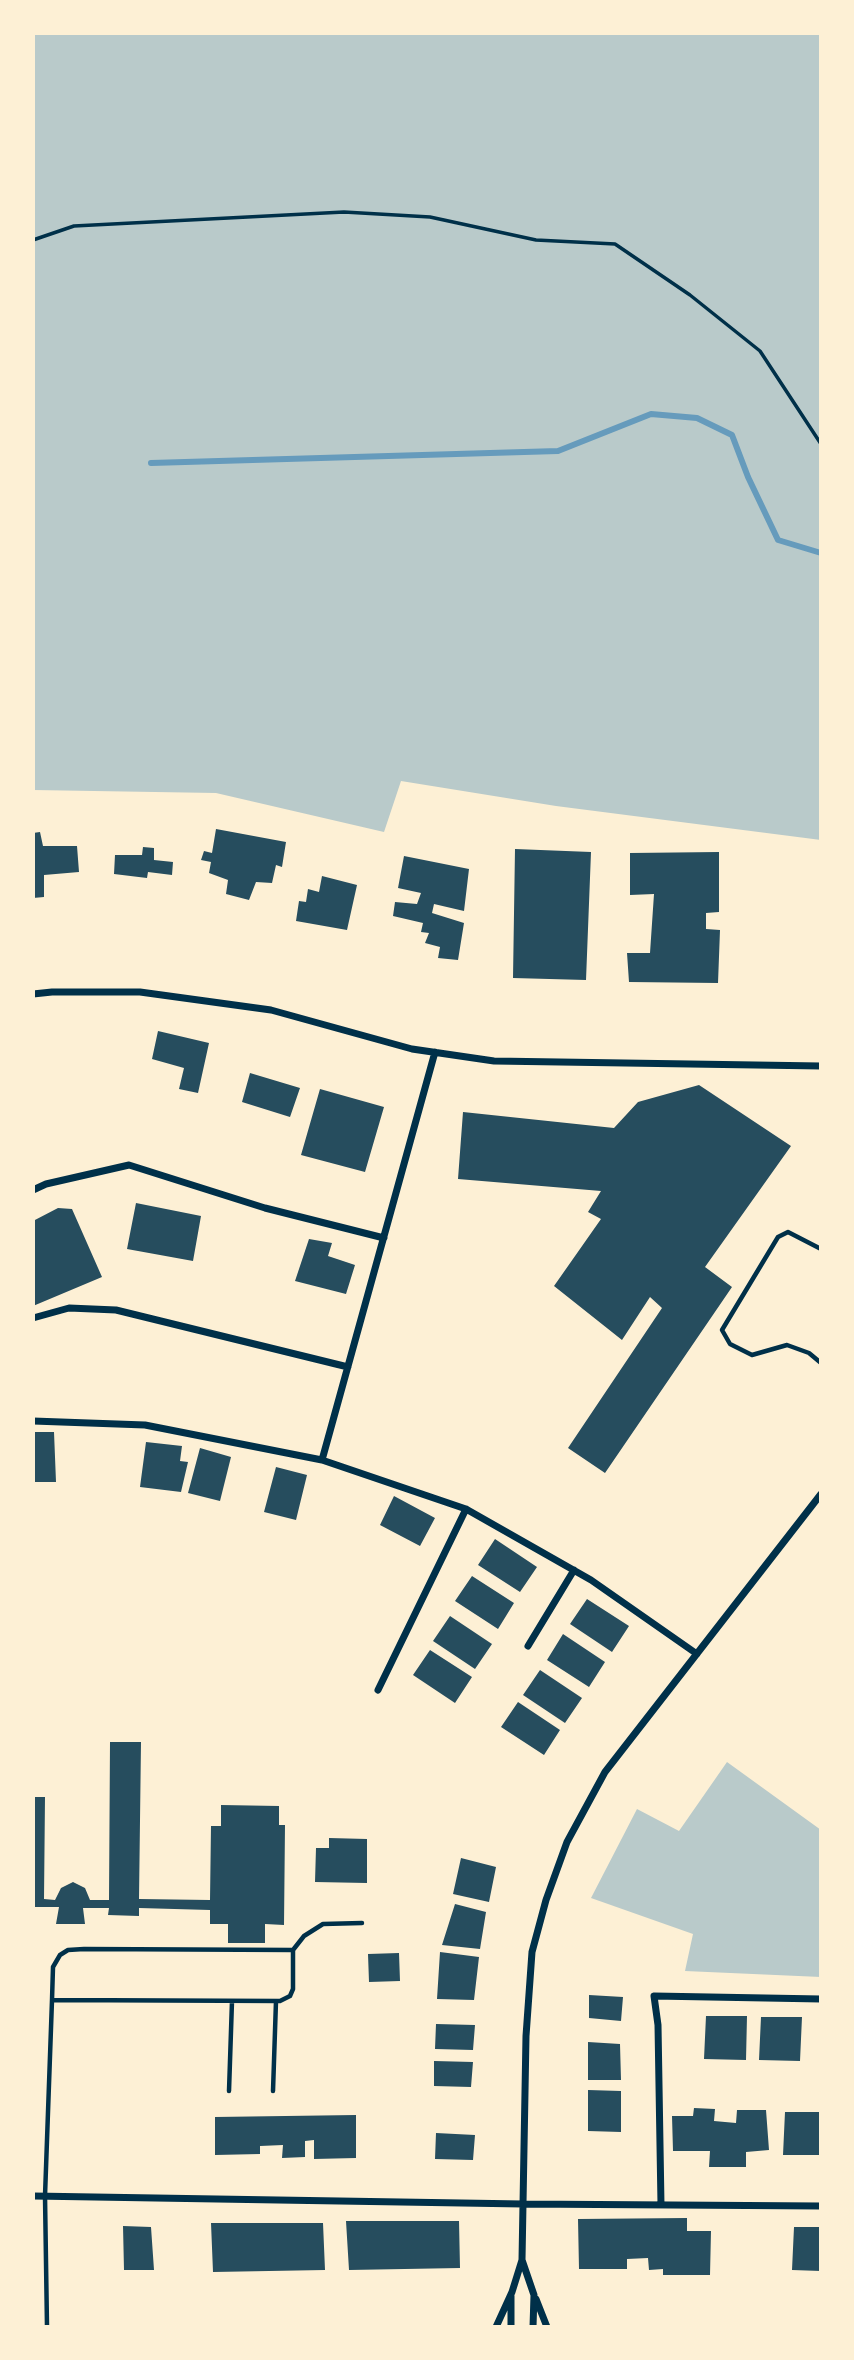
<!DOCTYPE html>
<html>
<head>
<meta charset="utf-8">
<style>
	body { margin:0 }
	#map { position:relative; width:854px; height:2360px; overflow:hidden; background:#fdf0d5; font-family:Overpass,sans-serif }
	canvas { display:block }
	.frame { position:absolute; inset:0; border:35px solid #fdf0d5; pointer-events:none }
</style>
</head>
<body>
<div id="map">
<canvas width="854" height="2360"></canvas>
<div class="frame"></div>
</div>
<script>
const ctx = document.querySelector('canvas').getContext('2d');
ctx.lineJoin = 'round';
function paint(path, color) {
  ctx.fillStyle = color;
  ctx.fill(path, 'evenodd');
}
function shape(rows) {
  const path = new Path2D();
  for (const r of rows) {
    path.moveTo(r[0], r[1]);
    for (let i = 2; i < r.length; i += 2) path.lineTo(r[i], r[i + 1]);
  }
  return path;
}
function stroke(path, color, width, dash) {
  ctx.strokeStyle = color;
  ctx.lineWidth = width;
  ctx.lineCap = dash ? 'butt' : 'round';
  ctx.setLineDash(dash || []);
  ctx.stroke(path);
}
paint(shape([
	[33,33,821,33,821,840,556,806,401,781,384,832,216,793,33,790],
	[727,1762,821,1830,821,1977,685,1971,693,1934,591,1898,637,1809,679,1831]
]), '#b9caca');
stroke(shape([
	[151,463,558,451,651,414,697,418,732,435,748,477,778,540,821,553]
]), '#669bbc', 6);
paint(shape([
	[216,829,286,842,282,867,276,865,272,883,256,882,249,900,226,894,228,880,209,873,211,862,201,860,204,851,212,853],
	[40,832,43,846,77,846,79,872,44,875,44,897,33,898,33,833],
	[143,847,154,848,154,860,173,862,172,875,148,872,147,878,114,874,115,855,142,855],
	[515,849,591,852,586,980,513,978],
	[719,852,719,912,706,913,706,929,720,930,718,983,629,982,627,953,650,953,654,894,630,895,630,853],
	[404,856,469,869,464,911,434,904,432,913,464,923,458,960,438,958,440,947,425,943,429,933,421,932,423,923,393,916,395,902,417,904,421,893,398,888],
	[322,876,357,885,347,930,296,921,299,901,306,902,308,889,319,892],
	[158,1031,209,1043,198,1093,179,1089,184,1068,152,1059],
	[250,1073,300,1088,290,1117,242,1102],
	[699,1085,791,1146,705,1267,732,1287,605,1473,568,1448,662,1308,650,1297,622,1340,554,1286,601,1219,588,1212,601,1191,458,1179,463,1112,614,1128,638,1102],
	[320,1089,384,1107,365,1172,301,1155],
	[136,1203,201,1216,193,1261,127,1249],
	[58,1208,72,1209,102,1277,33,1306,33,1221],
	[309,1239,332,1243,328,1256,355,1265,346,1294,295,1281],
	[33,1432,54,1432,56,1482,33,1482],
	[146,1442,182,1446,180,1461,188,1462,181,1492,140,1487],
	[200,1448,231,1457,220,1501,188,1493],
	[276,1467,307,1475,296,1520,264,1512],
	[394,1496,435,1518,420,1546,380,1525],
	[495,1539,537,1567,520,1592,478,1565],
	[472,1576,514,1603,498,1629,455,1601],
	[587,1599,629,1626,612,1652,570,1624],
	[450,1616,492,1644,475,1669,433,1641],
	[563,1634,605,1662,589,1687,547,1660],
	[430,1650,472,1677,455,1703,413,1675],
	[540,1670,582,1698,565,1723,523,1695],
	[518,1702,560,1730,544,1755,501,1727],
	[110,1742,141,1742,139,1899,210,1900,211,1826,221,1826,221,1805,279,1806,279,1825,285,1825,284,1925,265,1924,265,1943,228,1943,228,1924,210,1924,210,1910,139,1908,139,1916,108,1915,109,1908,83,1908,85,1924,56,1924,59,1907,33,1907,33,1797,45,1797,44,1899,55,1900,61,1888,73,1882,85,1888,90,1900,109,1900],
	[329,1838,367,1839,367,1883,315,1882,316,1848,329,1848],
	[461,1858,496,1867,489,1902,453,1894],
	[455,1904,486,1912,480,1949,442,1945],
	[440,1952,479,1957,474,2000,437,1999],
	[399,1953,400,1981,369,1982,368,1954],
	[589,1995,623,1997,621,2021,589,2018],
	[706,2016,747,2016,746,2060,704,2059],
	[761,2017,802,2017,800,2061,759,2060],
	[436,2024,475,2025,473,2050,435,2049],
	[588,2042,620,2044,621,2080,588,2080],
	[434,2061,473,2062,471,2087,434,2086],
	[588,2090,621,2091,621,2132,588,2131],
	[694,2108,715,2109,714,2121,736,2123,737,2110,766,2110,769,2150,746,2152,746,2167,709,2167,710,2151,673,2151,672,2116,693,2116],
	[785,2112,821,2112,821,2155,783,2155],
	[356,2115,356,2158,314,2159,314,2140,305,2141,305,2157,282,2158,283,2145,260,2146,260,2154,215,2155,215,2117],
	[436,2133,475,2135,473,2160,435,2159],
	[687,2218,687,2231,711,2231,710,2275,663,2275,663,2269,649,2270,648,2258,627,2259,627,2269,579,2269,578,2219],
	[346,2221,459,2221,460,2268,349,2270],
	[211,2223,323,2223,325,2270,213,2272],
	[123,2226,151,2227,154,2270,124,2270],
	[794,2227,821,2227,821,2271,792,2270]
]), '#264d5e');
stroke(shape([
	[33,240,74,226,344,212,430,217,536,240,615,244,690,295,760,351,821,444]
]), '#003049', 3.5);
stroke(shape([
	[821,1249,788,1232,778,1237,722,1330,730,1344,752,1355,787,1345,809,1353,821,1363],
	[52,2000,280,2001,290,1996,293,1989,293,1950,304,1936,323,1924,362,1923],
	[229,2091,232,2001],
	[273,2091,276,2001],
	[47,2327,45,2196,52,2000,53,1967,60,1955,68,1950,84,1949,293,1950]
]), '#003049', 4.5);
stroke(shape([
	[33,994,52,992,140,992,271,1010,412,1049,494,1061,821,1066],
	[33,1190,46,1184,129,1165,265,1208,384,1238],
	[33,1318,69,1308,116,1310,348,1367],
	[33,1421,145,1425,322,1460,466,1509,591,1580,697,1654],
	[322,1460,435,1052],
	[528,1646,574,1570],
	[378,1690,466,1509],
	[33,2196,523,2204,821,2206],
	[661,2205,658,2025,654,1996,821,1999],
	[522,2260,534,2295,533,2327],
	[536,2299,547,2327],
	[496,2327,512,2292,522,2260,526,2036,532,1952,546,1900,567,1842,605,1772,821,1494],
	[511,2327,511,2296]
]), '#003049', 7);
</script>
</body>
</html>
